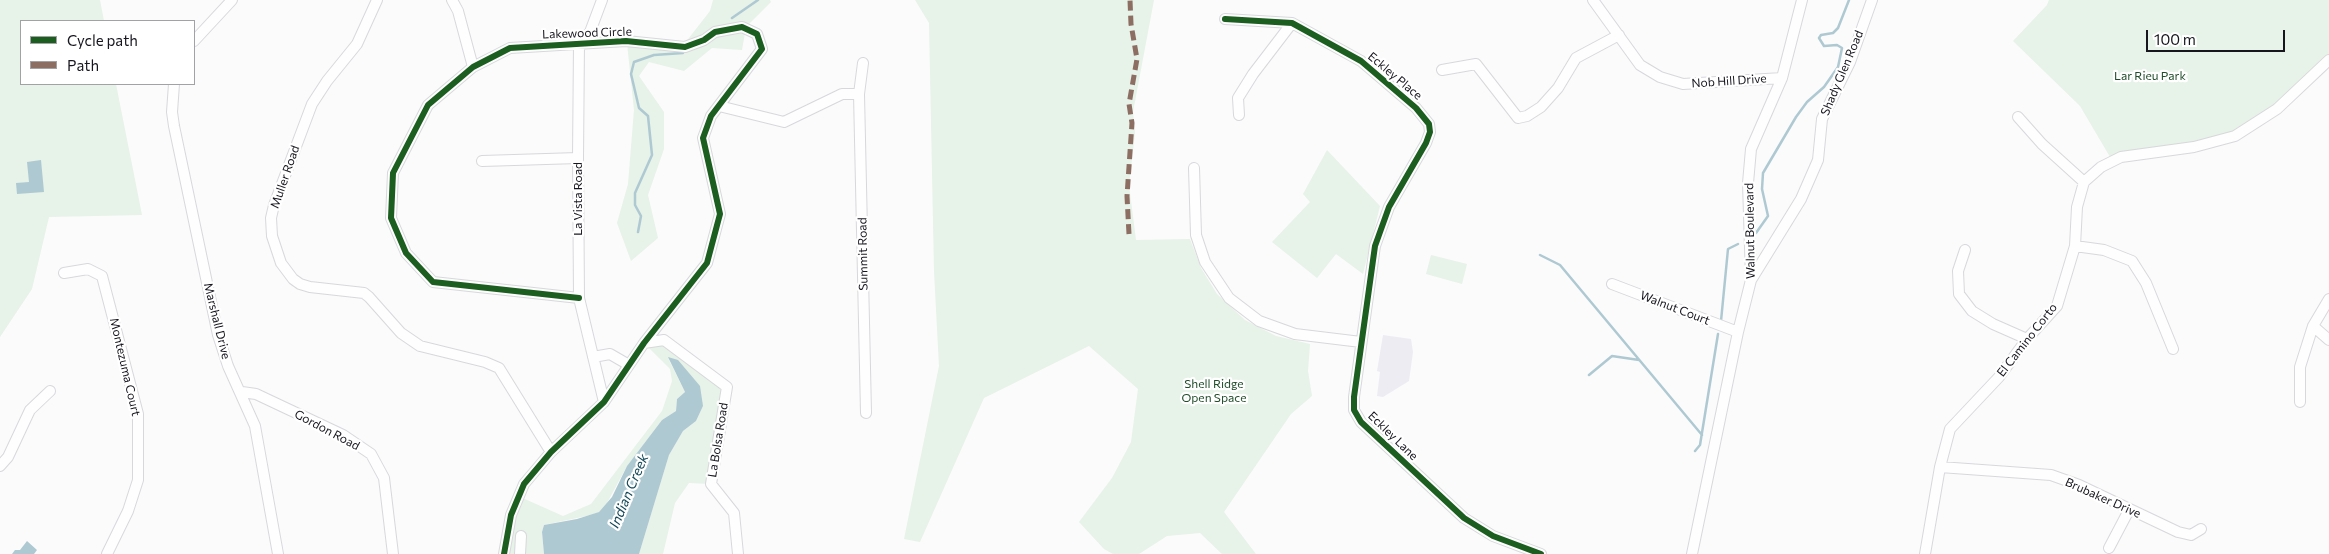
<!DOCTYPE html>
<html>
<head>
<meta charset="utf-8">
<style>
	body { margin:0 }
	#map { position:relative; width:2329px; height:554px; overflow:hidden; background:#fbfbfb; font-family:Commissioner,sans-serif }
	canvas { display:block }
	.legend { position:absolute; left:20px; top:20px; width:175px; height:65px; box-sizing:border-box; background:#fff; border:1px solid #a2a1a5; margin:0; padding:6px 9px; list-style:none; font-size:15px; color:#17151d }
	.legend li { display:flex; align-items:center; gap:10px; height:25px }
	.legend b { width:25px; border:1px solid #a2a1a5 }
	.scale { position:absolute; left:2146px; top:30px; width:139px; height:22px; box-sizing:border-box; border:2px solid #17151d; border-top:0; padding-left:6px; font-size:15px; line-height:18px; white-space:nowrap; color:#17151d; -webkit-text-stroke:4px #fff; paint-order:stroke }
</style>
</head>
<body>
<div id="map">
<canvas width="2329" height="554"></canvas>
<ul class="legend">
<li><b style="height:6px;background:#1b5e20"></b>Cycle path</li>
<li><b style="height:6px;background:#8d6e63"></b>Path</li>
</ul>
<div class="scale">100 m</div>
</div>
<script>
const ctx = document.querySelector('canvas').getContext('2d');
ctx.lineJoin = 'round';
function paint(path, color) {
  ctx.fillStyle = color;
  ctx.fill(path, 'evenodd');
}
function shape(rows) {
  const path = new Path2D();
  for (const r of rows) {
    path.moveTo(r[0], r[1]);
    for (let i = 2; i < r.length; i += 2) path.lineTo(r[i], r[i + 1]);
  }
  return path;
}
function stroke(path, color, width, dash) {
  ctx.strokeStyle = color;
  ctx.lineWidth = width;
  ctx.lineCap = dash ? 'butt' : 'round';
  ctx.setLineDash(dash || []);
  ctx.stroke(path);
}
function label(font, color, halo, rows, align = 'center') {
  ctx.font = font + ' Commissioner,sans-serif';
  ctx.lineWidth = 4.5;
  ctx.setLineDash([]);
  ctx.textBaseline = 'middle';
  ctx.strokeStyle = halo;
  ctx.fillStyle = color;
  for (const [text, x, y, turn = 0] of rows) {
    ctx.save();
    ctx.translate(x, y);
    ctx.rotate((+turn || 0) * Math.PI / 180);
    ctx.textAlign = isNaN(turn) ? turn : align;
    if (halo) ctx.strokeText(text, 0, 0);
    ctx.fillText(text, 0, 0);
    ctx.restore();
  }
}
paint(shape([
	[1383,335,1411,339,1413,352,1409,381,1383,397,1377,396,1380,372,1377,371]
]), '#edecf3');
paint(shape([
	[0,0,100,0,104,21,21,21,21,84,116,84,142,215,49,217,32,289,0,337],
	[713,0,770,0,771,2,746,27,742,50,712,48,684,71,649,62,639,76,664,112,664,149,648,195,658,238,631,261,617,223,628,184,634,110,627,43,685,43,710,11],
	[915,0,1154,0,1133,112,1135,133,1129,185,1136,240,1190,239,1201,268,1217,294,1245,320,1276,336,1310,344,1308,371,1312,396,1291,414,1224,512,1256,554,1222,554,1200,533,1167,536,1139,554,1113,554,1104,549,1079,522,1112,478,1131,442,1138,389,1089,346,984,398,920,542,904,539,939,366,934,271,929,23],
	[2049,0,2329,0,2329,60,2277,109,2235,136,2113,162,2080,106,2013,41,2047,5],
	[1327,150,1380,206,1363,274,1336,254,1317,278,1272,242,1310,202,1303,194],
	[1431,255,1467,264,1462,284,1426,274],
	[664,340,727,387,711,484,689,483,675,503,663,554,639,554,669,455,683,431,696,421,703,406,668,358,685,392,677,399,676,411,662,420,627,466,607,503,599,512,591,515,544,525,542,532,544,554,504,554,518,496,563,516,591,504,662,411,672,381,670,369,644,343]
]), '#e7f2e8');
paint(shape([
	[41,160,44,192,17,194,16,183,29,182,27,162],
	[668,357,678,360,700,386,703,406,696,421,683,431,669,455,639,554,544,554,542,532,544,525,577,519,599,512,612,497,627,466,662,420,676,411,677,399,685,392],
	[27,541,37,550,34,554,12,554,15,550,20,550]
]), '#aec9d2');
stroke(shape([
	[732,18,758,0],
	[638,232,641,216,635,205,635,193,652,155,648,116,639,108,631,74,634,62,654,55,683,53],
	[1756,233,1768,216,1762,189,1763,173,1796,117,1807,102,1824,87,1838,67,1842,48,1837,45,1824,46,1819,38,1821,35,1833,33,1838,28,1849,0],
	[1540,255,1560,265,1702,435],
	[1721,321,1728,249,1738,244],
	[1589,375,1612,356,1639,360],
	[1695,451,1700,445,1718,334]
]), '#aec9d2', 2.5);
const minor = shape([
	[377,0,357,44,327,81,312,104,274,205,271,218,272,236,281,263,293,279,300,284,310,287,364,293,369,297,401,333,420,346,485,362,499,368,551,452],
	[452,0,458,11,473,67],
	[602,0,590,32,579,43,578,158,579,298,604,402],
	[1593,0,1640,65,1660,77,1683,84,1782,78],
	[1225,19,1292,23,1361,61,1416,108,1429,124,1430,132,1426,143,1389,207,1375,246,1354,397,1354,410,1361,422,1464,518,1493,536,1541,554],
	[194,41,232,0],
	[863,63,859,94,866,413],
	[1442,70,1476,64,1518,118,1527,116,1541,107,1558,88,1576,58,1619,35],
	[174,84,172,112,174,126,218,335,228,366,255,426,278,554],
	[719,106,784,122,842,94,859,94],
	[1239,115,1238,98,1253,74,1292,23],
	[2018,117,2042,144,2084,182],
	[482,161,578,158],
	[1194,168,1196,235,1205,262,1229,298,1259,321,1295,334,1361,342],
	[2075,246,2104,250,2132,261,2146,283,2173,349],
	[1965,250,1958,271,1959,294,1972,311,1993,324,2027,339],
	[64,273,88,269,102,276,138,414,138,480,128,511,107,554],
	[1751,280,1801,199,1818,160,1822,119,1850,62,1872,0],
	[1612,284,1738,332],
	[2313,326,2329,340],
	[644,343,664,340,727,387,711,484,734,513,738,554],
	[593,357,610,354,629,365],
	[242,392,256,394,343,435,371,454,384,478,393,554],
	[2300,402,2300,367,2313,326,2329,299],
	[0,466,8,457,30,410,50,391],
	[1940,467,2051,475,2079,485,2178,532,2191,535,2201,529],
	[2109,548,2129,510],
	[504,554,511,515,524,484,551,452,604,402,644,343,707,263,720,214,703,138,711,116,762,49,757,34,742,27,715,32,704,40,685,47,626,41,510,48,473,67,428,105,393,173,391,218,406,253,433,282,579,298],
	[520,554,521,536],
	[1692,554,1738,332,1751,280,1748,183,1751,149,1782,78,1802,0],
	[1925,554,1940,467,1950,429,1999,377,2027,339,2057,306,2075,246,2077,207,2084,182,2101,167,2121,157,2194,147,2235,136,2277,109,2329,60]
]);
stroke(minor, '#d8d7dc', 12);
stroke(minor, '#fefefe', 10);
stroke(shape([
	[1129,234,1127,196,1132,123,1129,104,1137,59,1131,24,1130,0]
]), '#8d6e63', 5, [10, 5]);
stroke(shape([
	[1225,19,1292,23,1361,61,1416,108,1429,124,1430,132,1426,143,1389,207,1375,246,1354,397,1354,410,1361,422,1464,518,1493,536,1541,554],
	[504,554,511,515,524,484,551,452,604,402,644,343,707,263,720,214,703,138,711,116,762,49,757,34,742,27,715,32,704,40,685,47,626,41,510,48,473,67,428,105,393,173,391,218,406,253,433,282,579,298]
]), '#1b5e20', 6);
label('12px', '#17151d', '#fff', [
	["Lakewood Circle",587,33,-2],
	["Shady Glen Road",1842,73,-67],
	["Eckley Place",1395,76,40],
	["Nob Hill Drive",1729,81,-4],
	["Muller Road",285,177,-71],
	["La Vista Road",578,199,-90],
	["Walnut Boulevard",1750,231,-91],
	["Summit Road",863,254,-91],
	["Walnut Court",1675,308,21],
	["Marshall Drive",217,321,76],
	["El Camino Corto",2027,340,-52],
	["Montezuma Court",125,367,77],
	["Gordon Road",327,430,28],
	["Eckley Lane",1393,436,44],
	["La Bolsa Road",718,440,-81],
	["Brubaker Drive",2103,498,24]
]);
label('12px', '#204c2a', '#fff', [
	["Lar Rieu Park",2150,76],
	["Shell Ridge",1214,384],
	["Open Space",1214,398]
]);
label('italic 14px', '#144859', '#fff', [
	["Indian Creek",629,491,-67]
]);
</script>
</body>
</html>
